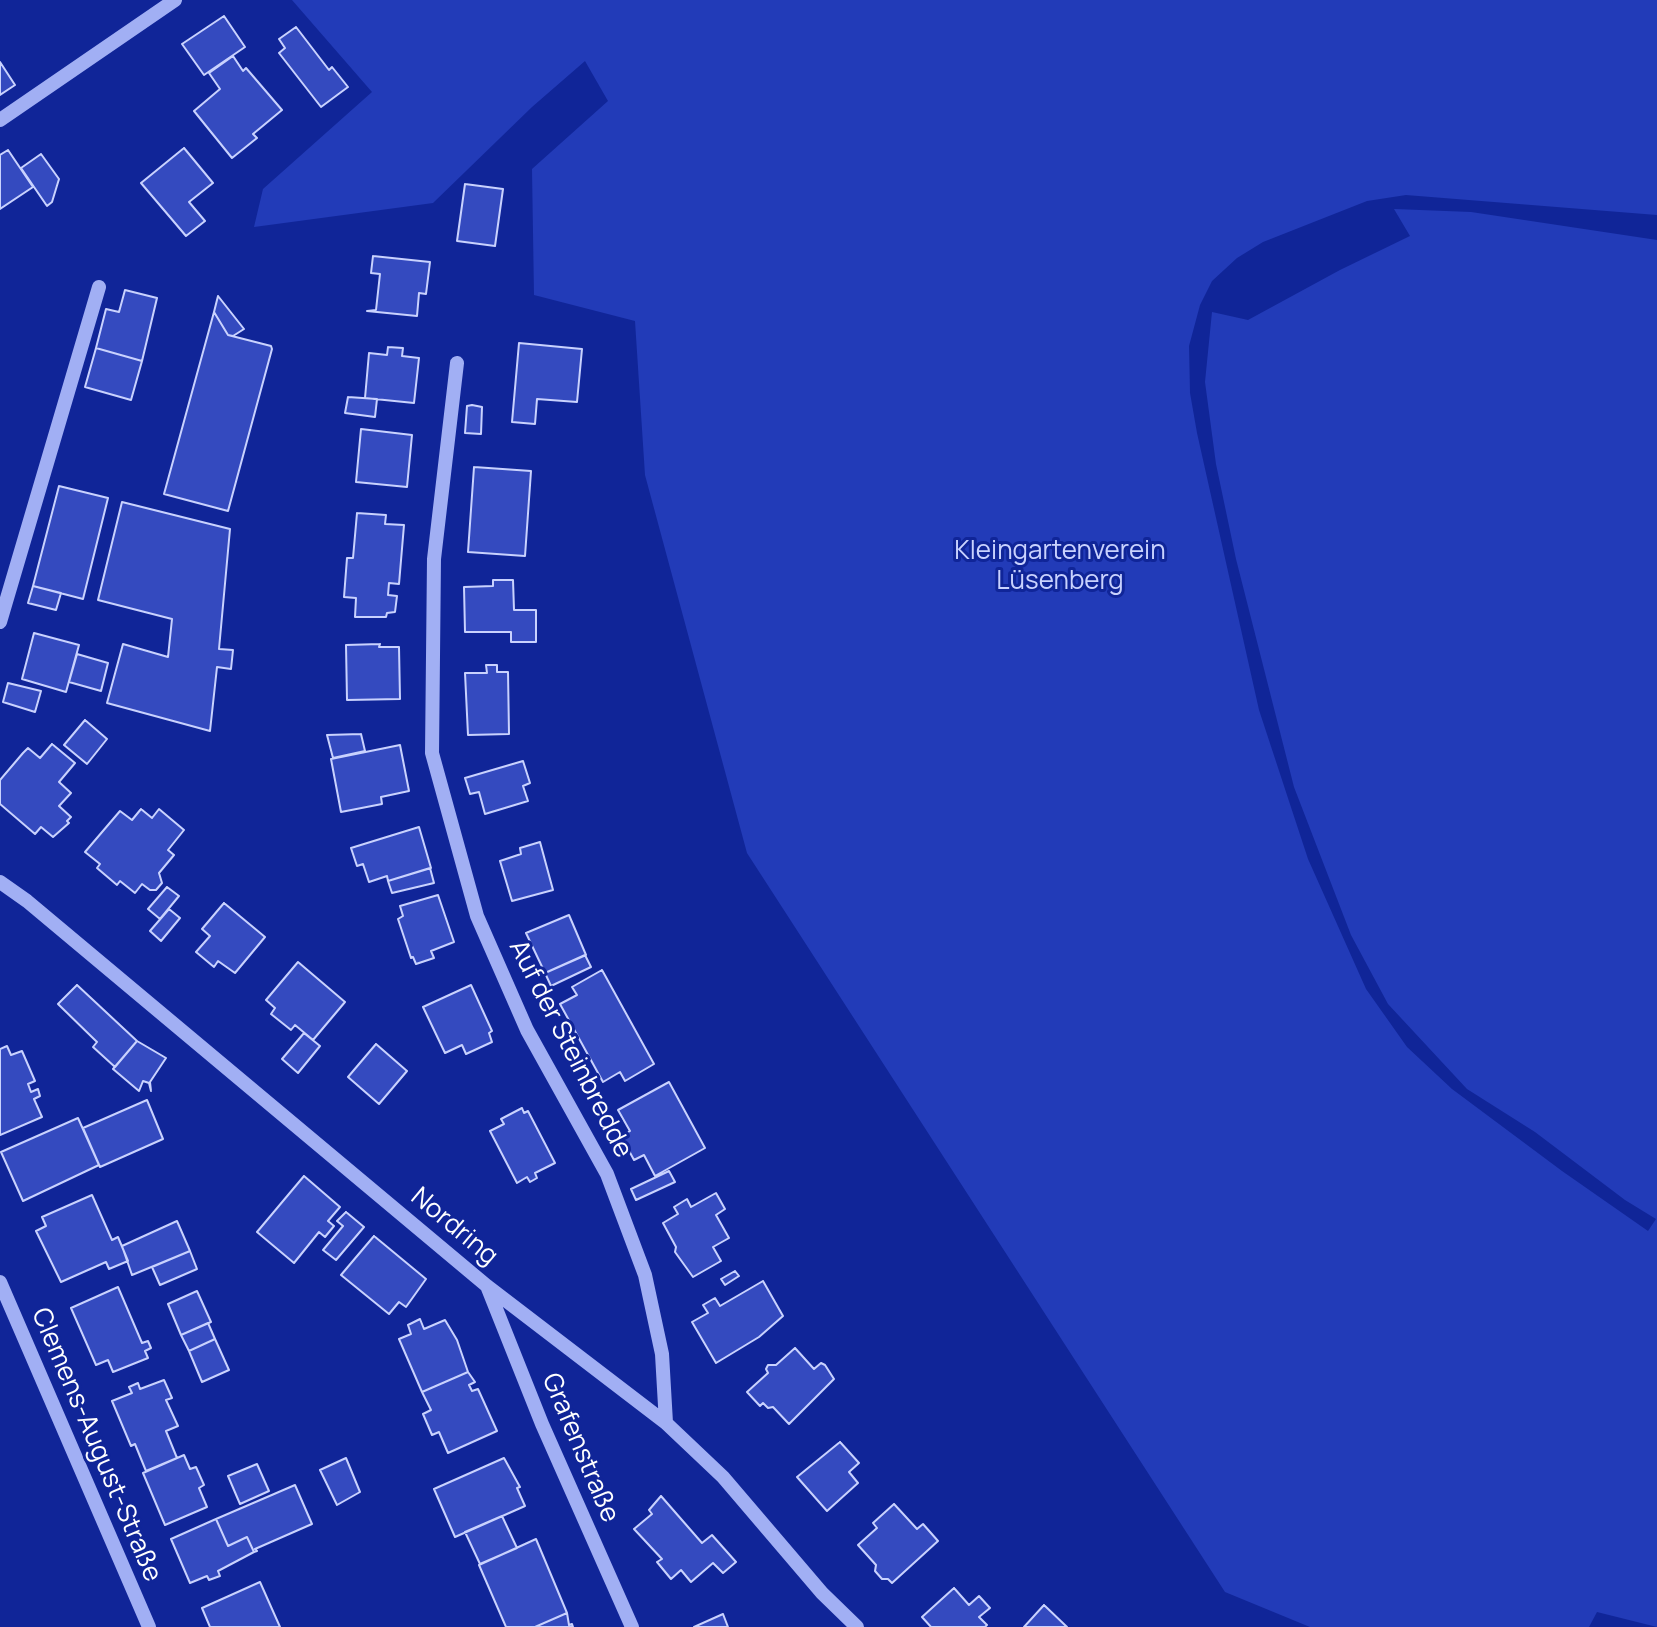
<!DOCTYPE html>
<html>
<head>
<meta charset="utf-8">
<style>
	body { margin:0 }
	canvas { display:block; background:#102598 }
</style>
</head>
<body>
<canvas width="1657" height="1627"></canvas>
<script>
const ctx = document.querySelector('canvas').getContext('2d');
ctx.lineJoin = 'round';
function paint(path, color) {
  ctx.fillStyle = color;
  ctx.fill(path, 'evenodd');
}
function shape(rows) {
  const path = new Path2D();
  for (const r of rows) {
    path.moveTo(r[0], r[1]);
    for (let i = 2; i < r.length; i += 2) path.lineTo(r[i], r[i + 1]);
  }
  return path;
}
function stroke(path, color, width, dash) {
  ctx.strokeStyle = color;
  ctx.lineWidth = width;
  ctx.lineCap = dash ? 'butt' : 'round';
  ctx.setLineDash(dash || []);
  ctx.stroke(path);
}
function label(font, color, halo, rows, align = 'center') {
  ctx.font = font + ' Manrope,sans-serif';
  ctx.lineWidth = 6;
  ctx.setLineDash([]);
  ctx.textBaseline = 'middle';
  ctx.strokeStyle = halo;
  ctx.fillStyle = color;
  for (const [text, x, y, turn = 0] of rows) {
    ctx.save();
    ctx.translate(x, y);
    ctx.rotate((+turn || 0) * Math.PI / 180);
    ctx.textAlign = isNaN(turn) ? turn : align;
    if (halo) ctx.strokeText(text, 0, 0);
    ctx.fillText(text, 0, 0);
    ctx.restore();
  }
}
paint(shape([
	[292,0,1657,0,1657,215,1406,195,1367,201,1263,242,1237,258,1212,281,1200,305,1189,346,1190,393,1197,433,1259,710,1308,859,1366,989,1407,1047,1452,1089,1562,1171,1648,1231,1656,1219,1625,1200,1535,1132,1467,1089,1388,1004,1351,935,1294,787,1236,559,1216,464,1205,382,1212,312,1248,320,1340,270,1410,236,1394,209,1471,212,1657,240,1657,1627,1597,1612,1589,1627,1310,1627,1225,1592,747,853,645,475,635,321,534,295,532,169,608,101,585,61,532,107,433,203,254,227,263,189,372,92]
]), '#223bb8');
const building = shape([
	[224,16,245,47,204,75,182,44,224,16],
	[296,27,329,70,332,67,348,87,321,107,279,53,285,48,279,39,296,27],
	[233,56,243,71,246,68,282,110,253,134,257,138,232,158,194,111,220,89,209,73,233,56],
	[0,62,15,85,0,95,0,62],
	[184,148,213,183,189,202,205,221,186,236,141,183,184,148],
	[8,150,33,187,0,209,0,155,8,150],
	[41,154,59,179,52,202,47,206,21,168,41,154],
	[465,184,503,189,495,246,457,241,465,184],
	[373,256,430,262,426,294,419,293,417,316,367,311,376,310,380,274,371,273,373,256],
	[125,290,157,298,142,361,96,348,106,309,119,312,125,290],
	[218,296,244,329,233,336,228,335,214,312,218,296],
	[214,312,228,335,271,346,272,349,228,511,164,494,214,312],
	[519,343,582,349,577,402,537,399,535,424,512,422,519,343],
	[388,347,403,348,402,356,419,358,414,403,365,398,369,353,387,355,388,347],
	[96,348,142,361,131,400,85,387,96,348],
	[348,397,377,399,375,417,345,413,348,397],
	[472,405,482,407,481,434,465,433,467,406,472,405],
	[361,429,412,435,407,487,356,482,361,429],
	[474,467,531,471,525,556,468,552,474,467],
	[59,486,108,498,83,599,33,586,59,486],
	[122,502,230,529,219,649,233,650,231,669,217,667,210,731,107,703,123,644,168,657,172,619,98,600,122,502],
	[357,513,386,515,385,524,404,525,399,584,389,583,388,595,397,596,395,612,387,613,386,617,355,617,356,598,344,597,347,558,353,558,357,513],
	[493,580,513,580,514,610,536,610,536,642,511,642,511,632,465,632,464,587,493,586,493,580],
	[33,586,61,593,56,610,28,603,33,586],
	[34,633,79,645,66,692,22,679,34,633],
	[380,644,379,647,399,647,400,699,347,700,346,645,380,644],
	[77,654,108,663,101,691,69,682,77,654],
	[486,665,497,665,497,672,508,672,509,734,468,735,465,673,487,673,486,665],
	[8,683,41,691,35,712,3,702,8,683],
	[85,720,107,739,87,764,64,745,85,720],
	[361,734,365,751,333,758,327,735,361,734],
	[52,744,75,763,59,782,71,793,59,806,71,817,67,821,69,823,53,837,41,827,35,834,0,804,0,780,23,753,28,748,40,758,52,744],
	[400,745,409,791,381,797,382,804,341,812,331,759,400,745],
	[523,761,530,783,523,786,528,801,485,814,479,792,470,794,465,778,523,761],
	[141,809,152,818,159,809,184,830,168,850,174,855,159,873,162,883,156,890,150,890,142,884,135,893,120,881,117,885,97,868,100,864,85,852,120,811,132,820,141,809],
	[419,827,431,868,388,881,387,876,369,882,363,864,357,866,351,848,419,827],
	[540,842,553,890,512,901,500,861,521,854,520,848,540,842],
	[430,868,434,883,392,893,388,881,430,868],
	[167,887,179,896,160,919,148,909,167,887],
	[438,895,454,942,431,951,434,958,416,964,413,957,411,958,398,919,403,916,400,906,438,895],
	[224,903,265,937,235,973,218,961,214,967,196,952,210,936,202,929,224,903],
	[169,909,180,918,161,941,150,931,169,909],
	[569,915,586,955,545,973,526,933,569,915],
	[585,955,591,967,551,986,545,973,585,955],
	[298,962,345,1002,313,1040,295,1025,291,1030,271,1014,275,1008,266,1000,298,962],
	[602,970,654,1064,625,1081,620,1072,603,1082,560,1004,577,995,572,987,602,970],
	[77,985,137,1041,115,1067,93,1047,97,1042,58,1004,77,985],
	[471,985,492,1031,489,1033,492,1042,466,1054,462,1045,445,1053,423,1007,471,985],
	[304,1033,320,1046,298,1073,282,1059,304,1033],
	[137,1041,166,1058,150,1082,151,1091,149,1083,143,1081,139,1091,113,1069,137,1041],
	[376,1044,407,1071,379,1104,348,1077,376,1044],
	[7,1046,11,1055,22,1051,35,1081,28,1084,31,1092,38,1089,40,1096,34,1099,42,1117,0,1135,0,1049,7,1046],
	[669,1082,705,1148,655,1176,644,1155,634,1160,621,1136,630,1131,618,1110,669,1082],
	[147,1100,163,1139,100,1167,83,1128,147,1100],
	[522,1108,524,1113,528,1111,555,1163,535,1173,537,1178,530,1182,527,1177,517,1183,490,1131,504,1124,501,1119,522,1108],
	[78,1118,99,1165,23,1201,1,1152,78,1118],
	[669,1171,675,1182,636,1200,631,1189,669,1171],
	[304,1176,340,1207,328,1221,334,1226,325,1237,319,1232,294,1263,257,1232,304,1176],
	[716,1193,725,1209,716,1215,729,1238,713,1247,721,1261,693,1277,675,1252,676,1247,663,1223,678,1214,674,1207,687,1199,691,1207,716,1193],
	[92,1195,112,1240,118,1237,128,1261,109,1269,106,1262,61,1282,36,1231,46,1226,42,1217,92,1195],
	[346,1212,364,1227,336,1260,323,1250,343,1226,337,1221,346,1212],
	[177,1221,190,1251,132,1275,122,1246,177,1221],
	[374,1236,426,1279,406,1307,399,1302,389,1314,341,1275,374,1236],
	[190,1251,197,1269,160,1285,152,1267,190,1251],
	[735,1271,739,1276,725,1285,721,1279,735,1271],
	[763,1281,783,1316,759,1337,716,1363,692,1322,708,1313,703,1305,715,1298,720,1306,763,1281],
	[118,1287,142,1343,148,1341,151,1348,145,1351,148,1358,113,1372,108,1360,96,1365,71,1308,118,1287],
	[197,1291,211,1322,181,1335,168,1304,197,1291],
	[420,1319,424,1329,445,1320,457,1340,468,1372,422,1392,399,1339,411,1334,408,1325,420,1319],
	[208,1323,215,1339,189,1351,181,1335,208,1323],
	[215,1339,229,1370,202,1382,189,1351,215,1339],
	[795,1348,814,1369,821,1363,825,1365,834,1379,789,1424,773,1407,768,1408,763,1403,760,1406,747,1392,768,1373,766,1369,768,1365,776,1365,795,1348],
	[468,1372,475,1382,469,1385,472,1391,478,1389,497,1431,448,1453,439,1432,432,1435,423,1414,431,1410,422,1392,468,1372],
	[164,1380,172,1398,166,1400,178,1426,166,1431,177,1458,146,1471,135,1444,131,1446,112,1401,132,1393,129,1387,138,1383,140,1389,164,1380],
	[840,1442,859,1463,849,1472,858,1483,827,1511,797,1477,840,1442],
	[184,1455,190,1469,196,1467,204,1485,199,1488,207,1507,165,1525,143,1473,184,1455],
	[346,1458,360,1492,337,1505,320,1470,346,1458],
	[504,1458,520,1487,517,1488,525,1506,455,1537,434,1489,504,1458],
	[257,1464,269,1491,240,1504,228,1476,257,1464],
	[295,1485,312,1524,255,1549,257,1551,254,1552,247,1537,228,1546,216,1519,295,1485],
	[661,1496,702,1543,712,1535,736,1562,723,1573,713,1563,691,1582,681,1570,671,1579,657,1562,662,1559,634,1529,652,1514,649,1510,661,1496],
	[894,1504,917,1529,923,1524,938,1541,892,1583,888,1579,882,1579,875,1571,876,1565,858,1545,877,1528,873,1523,894,1504],
	[502,1516,517,1548,480,1564,465,1532,502,1516],
	[216,1519,228,1546,247,1537,254,1552,218,1571,220,1576,209,1580,207,1576,190,1583,171,1539,216,1519],
	[536,1539,567,1613,535,1627,506,1627,479,1565,536,1539],
	[260,1582,280,1627,210,1627,202,1608,260,1582],
	[954,1588,969,1605,979,1596,990,1608,979,1617,987,1625,985,1627,931,1627,922,1617,954,1588],
	[1044,1605,1067,1627,1024,1627,1044,1605],
	[567,1613,569,1625,572,1624,573,1627,535,1627,567,1613],
	[723,1614,728,1627,694,1627,723,1614]
]);
paint(building, '#344abf');
stroke(building, '#c9d2fe', 2);
stroke(shape([
	[0,120,175,0],
	[457,363,434,559,432,753,477,916,527,1030,607,1174,645,1275,662,1354,666,1423],
	[0,622,99,287],
	[0,882,27,901,487,1286,666,1423,723,1477,822,1593,857,1627],
	[0,1282,149,1627],
	[487,1286,542,1424,632,1627]
]), '#a1aff4', 14);
label('26px', '#c9d2fe', '#102598', [
	["Kleingartenverein",1060,552],
	["Lüsenberg",1060,582]
]);
label('26px', '#fff', '#102598', [
	["Auf der Steinbredde",570,1049,63],
	["Nordring",454,1227,40],
	["Clemens-August-Straße",96,1445,67],
	["Grafenstraße",580,1448,67]
]);
</script>
</body>
</html>
